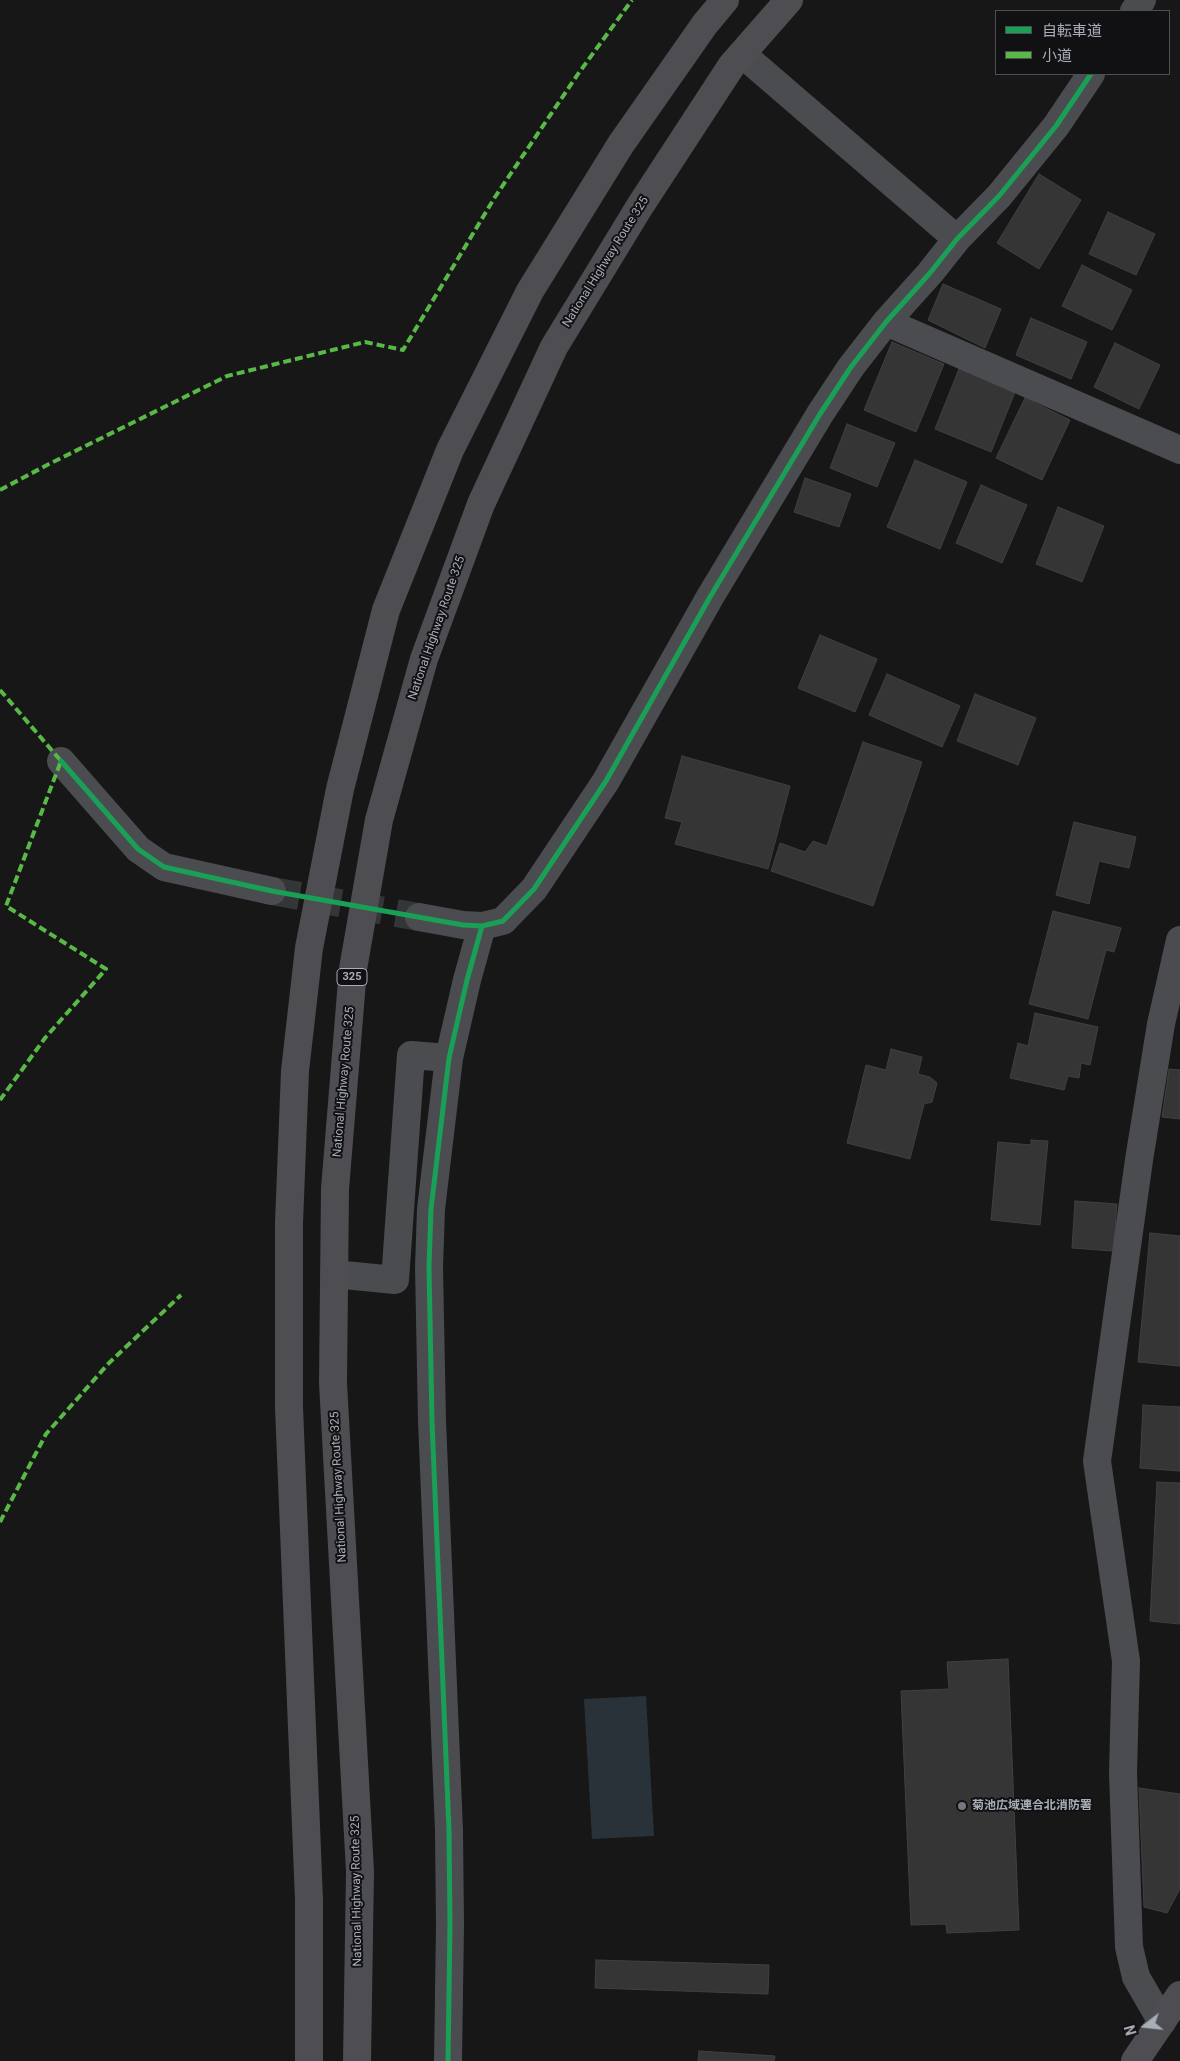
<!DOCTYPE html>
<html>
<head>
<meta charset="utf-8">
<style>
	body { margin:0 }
	#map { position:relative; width:1180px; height:2061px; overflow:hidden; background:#171717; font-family:Roboto,"Noto Sans JP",sans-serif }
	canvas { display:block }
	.legend { position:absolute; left:995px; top:10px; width:175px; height:65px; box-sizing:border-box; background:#111113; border:1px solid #4d4f55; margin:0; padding:6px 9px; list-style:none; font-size:15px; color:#a8adb8 }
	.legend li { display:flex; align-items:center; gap:10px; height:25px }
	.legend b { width:25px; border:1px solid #4d4f55 }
	.north { position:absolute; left:1120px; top:2001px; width:50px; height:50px; -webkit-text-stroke:4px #111113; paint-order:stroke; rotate:254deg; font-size:14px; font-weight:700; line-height:20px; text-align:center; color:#a8adb8 }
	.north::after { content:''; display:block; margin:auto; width:18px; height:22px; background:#a8adb8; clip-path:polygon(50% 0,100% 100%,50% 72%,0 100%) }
</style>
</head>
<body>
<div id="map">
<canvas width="1180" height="2061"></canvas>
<ul class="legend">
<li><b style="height:6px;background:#1a9f57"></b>自転車道</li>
<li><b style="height:6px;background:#58b947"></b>小道</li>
</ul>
<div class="north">N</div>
</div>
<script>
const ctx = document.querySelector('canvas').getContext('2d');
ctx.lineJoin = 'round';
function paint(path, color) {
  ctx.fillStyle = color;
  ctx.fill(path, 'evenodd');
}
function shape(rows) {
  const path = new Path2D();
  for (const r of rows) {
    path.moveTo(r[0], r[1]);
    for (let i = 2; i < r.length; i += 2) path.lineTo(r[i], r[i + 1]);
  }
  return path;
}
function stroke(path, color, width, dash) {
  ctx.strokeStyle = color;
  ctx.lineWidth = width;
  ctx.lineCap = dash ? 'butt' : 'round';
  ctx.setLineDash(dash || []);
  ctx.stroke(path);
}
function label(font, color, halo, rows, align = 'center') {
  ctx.font = font + ' Roboto,"Noto Sans JP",sans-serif';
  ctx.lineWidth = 4;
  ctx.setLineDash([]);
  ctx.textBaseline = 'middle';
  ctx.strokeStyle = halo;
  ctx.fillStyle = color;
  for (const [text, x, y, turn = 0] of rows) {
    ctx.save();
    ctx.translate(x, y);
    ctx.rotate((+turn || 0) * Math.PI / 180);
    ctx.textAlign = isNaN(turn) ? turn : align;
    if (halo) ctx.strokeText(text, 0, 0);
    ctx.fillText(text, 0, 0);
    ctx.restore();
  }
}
paint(shape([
	[646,1696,654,1836,592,1839,584,1699]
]), '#2a3239');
const building = shape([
	[1039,174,1081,200,1039,269,997,243,1039,174],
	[1108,212,1155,234,1136,275,1089,254,1108,212],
	[1082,265,1132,290,1112,330,1062,306,1082,265],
	[943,284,1001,309,985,348,928,320,943,284],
	[1031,318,1087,342,1071,379,1016,355,1031,318],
	[892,342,944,364,916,432,864,410,892,342],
	[1115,343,1160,365,1139,409,1094,387,1115,343],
	[959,369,1015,392,991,452,935,429,959,369],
	[1025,398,1070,420,1042,480,996,458,1025,398],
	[847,424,895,443,877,487,830,468,847,424],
	[915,460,967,482,940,549,887,527,915,460],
	[805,478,851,494,839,527,794,512,805,478],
	[981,485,1027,505,1002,563,956,543,981,485],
	[1058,507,1104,526,1082,582,1036,564,1058,507],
	[820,635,877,659,855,712,798,688,820,635],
	[887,674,960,706,942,747,869,715,887,674],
	[975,694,1036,718,1018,765,957,741,975,694],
	[863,742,922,762,873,906,771,871,780,843,805,852,813,841,827,846,863,742],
	[682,756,790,786,768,869,675,844,682,822,665,818,682,756],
	[1074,822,1136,837,1129,868,1099,861,1089,904,1056,895,1074,822],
	[1053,911,1121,928,1114,952,1106,950,1088,1019,1029,1004,1053,911],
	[1035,1013,1098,1027,1090,1065,1081,1063,1079,1078,1068,1076,1064,1090,1010,1078,1018,1043,1028,1046,1035,1013],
	[891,1049,922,1057,918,1074,930,1077,937,1083,932,1102,924,1104,910,1159,847,1143,866,1065,886,1070,891,1049],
	[1169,1069,1180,1070,1180,1119,1162,1117,1169,1069],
	[1031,1140,1048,1141,1040,1225,991,1220,998,1142,1031,1145,1031,1140],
	[1075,1201,1117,1204,1113,1251,1072,1248,1075,1201],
	[1150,1233,1180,1236,1180,1366,1138,1362,1150,1233],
	[1143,1405,1180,1407,1180,1471,1140,1468,1143,1405],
	[1157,1482,1180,1483,1180,1624,1150,1621,1157,1482],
	[1008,1659,1019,1930,947,1933,946,1924,911,1925,901,1691,949,1689,947,1662,1008,1659],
	[1139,1788,1180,1794,1180,1889,1167,1913,1144,1907,1139,1788],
	[596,1960,769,1965,768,1994,595,1988,596,1960],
	[699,2051,775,2056,774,2061,698,2061,699,2051]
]);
paint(building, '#353536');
stroke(building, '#3f4043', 1);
stroke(shape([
	[272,891,419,917]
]), '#343537', 28, [28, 14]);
stroke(shape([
	[1134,11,1142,0],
	[742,54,957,239],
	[886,322,1180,450],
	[61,761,138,849,164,867,272,891],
	[419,917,463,925,482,926,503,921,534,889,606,781,710,597,820,414,851,367,886,322,930,273,957,239,999,196,1056,126,1091,74],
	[334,1274,395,1280,411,1055,449,1058],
	[1162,2022,1136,1977,1129,1947,1123,1772,1126,1661,1097,1461,1139,1160,1161,1024,1180,940],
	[448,2061,450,1925,449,1830,432,1421,429,1267,431,1209,449,1058,467,980,482,926]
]), '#4b4c50', 28);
stroke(shape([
	[309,2061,309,1900,289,1407,289,1223,295,1071,309,948,340,789,386,610,450,450,530,291,621,144,705,24,725,0],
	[357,2061,360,1871,333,1383,335,1189,353,969,379,820,424,659,481,504,554,347,640,206,732,65,789,0],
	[1135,2061,1180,1995]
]), '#4e4e52', 28);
stroke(shape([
	[0,490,49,464,227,376,365,342,403,350,495,197,578,74,632,0],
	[0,690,61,761,6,906,106,969,45,1038,0,1100],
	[0,1522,46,1434,109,1363,181,1295]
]), '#58b947', 4, [8, 4]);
stroke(shape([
	[61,761,138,849,164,867,272,891,463,925,482,926,503,921,534,889,606,781,710,597,820,414,851,367,886,322,930,273,957,239,999,196,1056,126,1091,74],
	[448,2061,450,1925,449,1830,432,1421,429,1267,431,1209,449,1058,467,980,482,926]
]), '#1a9f57', 5);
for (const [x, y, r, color] of [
	[962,1806,5,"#757880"]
]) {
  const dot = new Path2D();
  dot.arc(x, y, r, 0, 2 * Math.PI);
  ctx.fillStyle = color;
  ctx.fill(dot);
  stroke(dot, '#111113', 2);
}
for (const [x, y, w] of [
	[352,977,30]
]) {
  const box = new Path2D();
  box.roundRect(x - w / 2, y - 8.5, w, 17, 4);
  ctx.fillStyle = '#111113';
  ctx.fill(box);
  stroke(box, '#a8adb8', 1);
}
label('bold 11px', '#a8adb8', null, [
	["325",352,977]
]);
label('12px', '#a8adb8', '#111113', [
	["National Highway Route 325",606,262,-58],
	["National Highway Route 325",437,628,-71],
	["National Highway Route 325",344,1082,-85],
	["National Highway Route 325",339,1487,-93],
	["National Highway Route 325",357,1891,-91]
]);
label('bold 12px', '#a8adb8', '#111113', [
	["菊池広域連合北消防署",972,1806]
], 'left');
</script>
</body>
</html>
